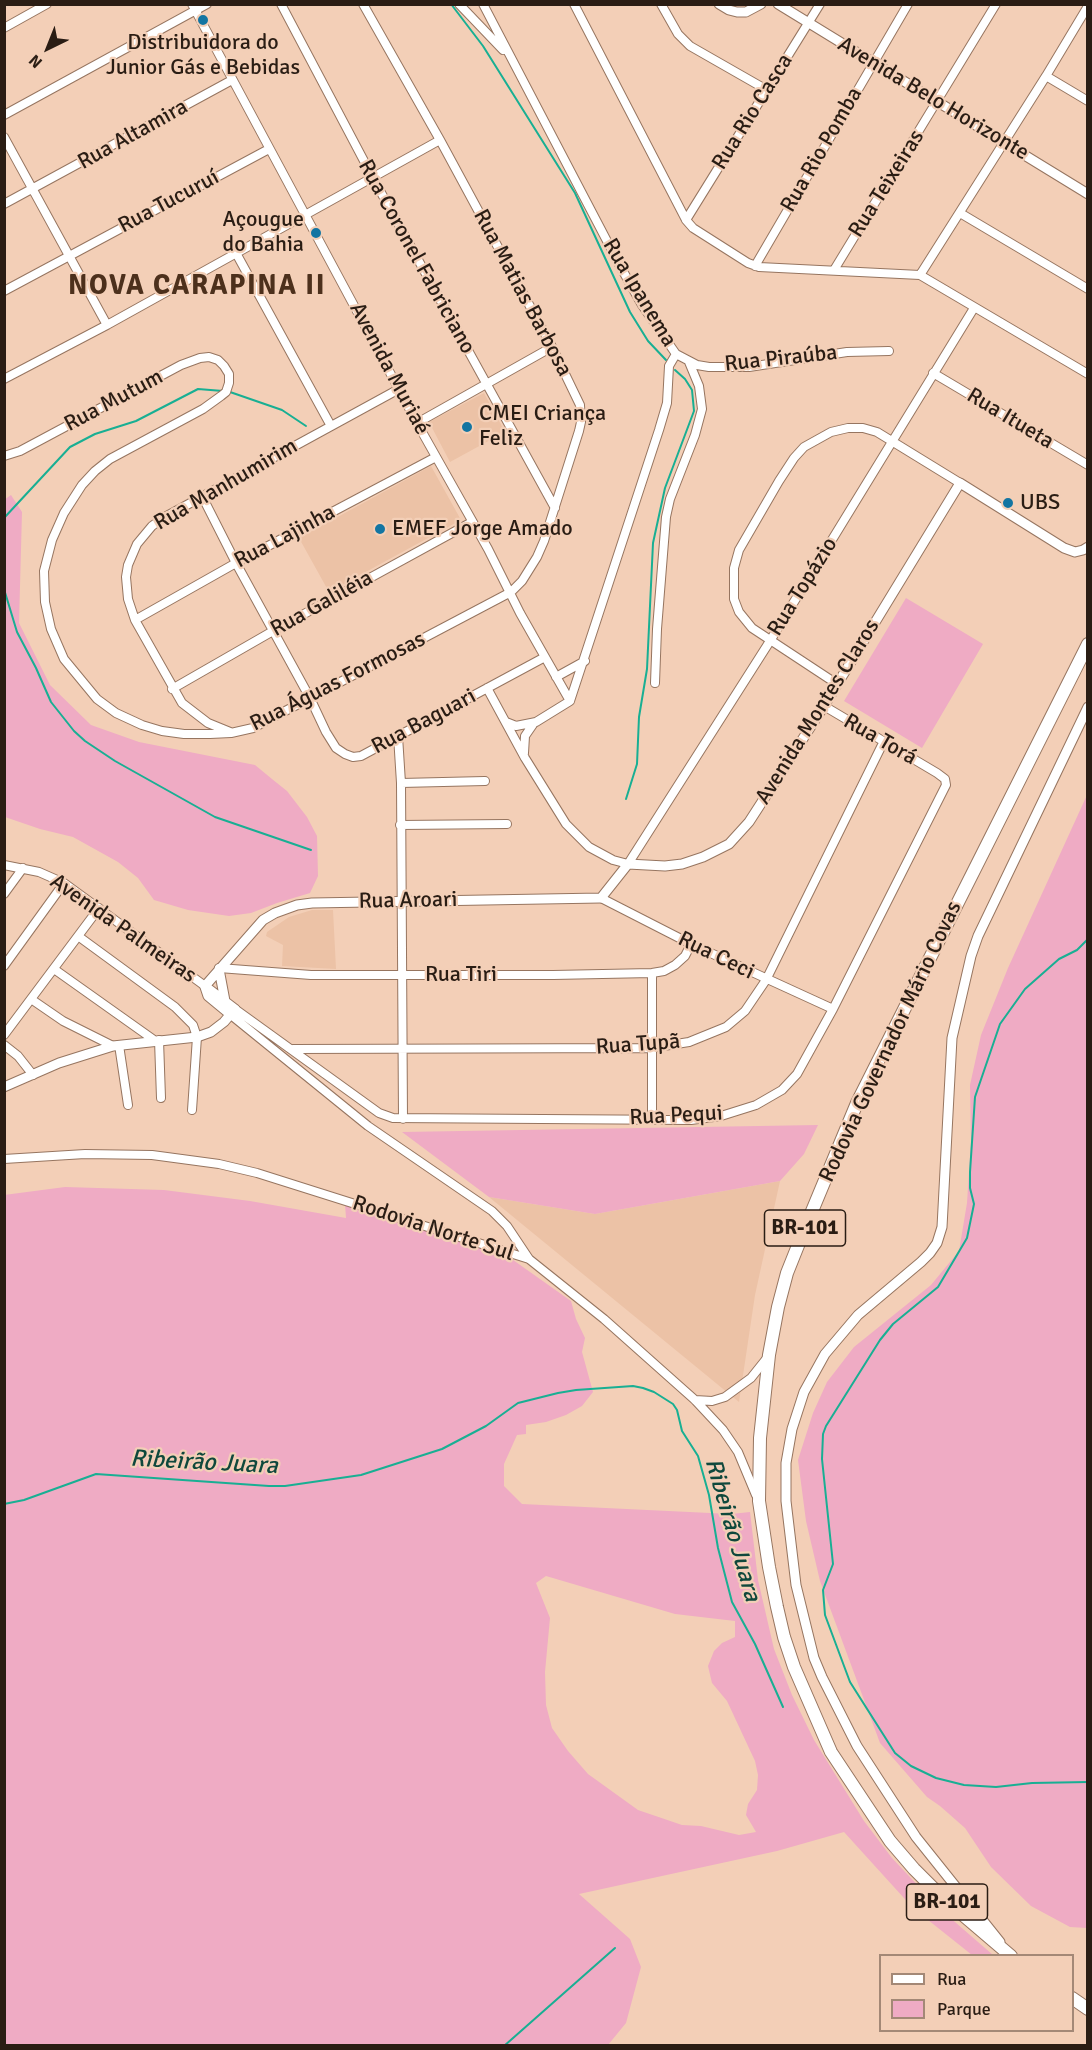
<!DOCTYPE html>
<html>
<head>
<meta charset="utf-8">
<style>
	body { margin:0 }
	#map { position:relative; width:1092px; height:2050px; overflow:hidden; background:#f3cfb7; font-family:Signika,sans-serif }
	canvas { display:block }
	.frame { position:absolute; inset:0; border:6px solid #2a1d14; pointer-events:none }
	.legend { position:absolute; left:879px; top:1954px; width:195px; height:78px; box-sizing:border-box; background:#f3cfb7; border:2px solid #a38876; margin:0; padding:8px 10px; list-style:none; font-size:18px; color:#2a1d14 }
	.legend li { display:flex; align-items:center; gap:12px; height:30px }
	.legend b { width:30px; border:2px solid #a38876 }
	.north { position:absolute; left:18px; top:18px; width:60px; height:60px; -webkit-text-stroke:4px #f3cfb7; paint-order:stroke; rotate:223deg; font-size:16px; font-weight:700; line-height:24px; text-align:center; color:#2a1d14 }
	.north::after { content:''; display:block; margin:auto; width:21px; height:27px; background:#2a1d14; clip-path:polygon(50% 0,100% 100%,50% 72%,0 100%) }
</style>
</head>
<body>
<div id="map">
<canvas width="1092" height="2050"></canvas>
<div class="frame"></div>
<ul class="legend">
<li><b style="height:8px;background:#fff"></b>Rua</li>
<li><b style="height:16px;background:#efabc4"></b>Parque</li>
</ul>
<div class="north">N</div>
</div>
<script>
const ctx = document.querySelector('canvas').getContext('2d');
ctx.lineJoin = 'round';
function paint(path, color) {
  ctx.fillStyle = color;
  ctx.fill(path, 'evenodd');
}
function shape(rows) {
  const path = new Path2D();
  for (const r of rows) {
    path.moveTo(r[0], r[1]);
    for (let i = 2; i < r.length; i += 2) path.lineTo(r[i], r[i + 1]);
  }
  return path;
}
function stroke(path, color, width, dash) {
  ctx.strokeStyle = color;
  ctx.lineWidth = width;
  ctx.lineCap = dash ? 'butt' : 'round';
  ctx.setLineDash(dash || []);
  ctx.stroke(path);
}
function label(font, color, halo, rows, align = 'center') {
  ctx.font = font + ' Signika,sans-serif';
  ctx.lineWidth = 4.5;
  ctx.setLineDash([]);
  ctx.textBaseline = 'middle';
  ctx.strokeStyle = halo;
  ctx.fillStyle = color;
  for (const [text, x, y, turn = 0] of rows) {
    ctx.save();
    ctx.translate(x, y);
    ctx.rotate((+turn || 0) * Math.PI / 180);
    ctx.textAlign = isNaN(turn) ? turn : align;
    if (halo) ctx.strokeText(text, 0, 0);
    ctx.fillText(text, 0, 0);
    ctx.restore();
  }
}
paint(shape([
	[484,393,505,432,450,462,429,422],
	[431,466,461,520,329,592,299,538],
	[312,910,333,910,336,969,282,966,283,945,266,936,267,932,289,917],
	[780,1181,755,1295,739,1402,489,1197,595,1214]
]), '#ecc2a6');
paint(shape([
	[11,495,22,512,19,623,50,685,91,725,139,742,255,765,272,779,287,791,307,817,317,836,318,876,310,893,277,903,251,913,229,916,188,910,154,900,138,878,118,862,73,837,40,829,5,817,4,500],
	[906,598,983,644,922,748,844,701],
	[1087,795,1087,1928,1070,1927,1031,1906,991,1867,965,1828,940,1806,927,1797,880,1743,820,1581,806,1521,798,1460,813,1413,827,1382,854,1347,931,1285,959,1251,967,1203,971,1141,970,1085,981,1035,1008,968],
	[818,1125,804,1154,780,1181,595,1214,489,1197,402,1132],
	[65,1187,164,1190,250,1201,346,1218,345,1204,506,1255,571,1301,576,1319,585,1338,582,1352,593,1392,582,1406,566,1415,546,1422,526,1425,526,1434,517,1435,504,1464,504,1486,522,1504,731,1514,750,1512,758,1580,774,1649,792,1695,814,1740,864,1821,892,1858,940,1909,993,1955,972,1955,913,1908,844,1832,777,1851,579,1894,630,1939,641,1967,626,2023,608,2045,5,2045,4,1195],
	[546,1576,675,1614,735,1621,735,1637,722,1643,714,1651,708,1666,712,1683,727,1701,755,1761,758,1775,757,1790,748,1804,746,1815,756,1832,739,1835,701,1826,682,1825,638,1810,588,1774,568,1751,552,1728,546,1705,545,1672,550,1618,536,1583]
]), '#efabc4');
stroke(shape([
	[451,4,483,46,575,193,630,312,648,341,666,360],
	[230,392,282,410,306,426],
	[4,518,70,447,95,434,136,421,198,389,223,391],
	[4,589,17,632,36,668,51,702,74,731,85,741,115,761,215,817,311,850],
	[626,799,637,764,639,717,647,669,653,543,665,488,694,411,692,390,685,379,675,370],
	[1088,939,1077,950,1059,959,1025,989,1000,1024,975,1097,970,1172,970,1188,974,1204,967,1238,938,1287,893,1324,880,1340,826,1426,823,1434,822,1459,833,1564,823,1590,825,1615,850,1682,895,1753,911,1766,936,1778,964,1785,996,1787,1032,1783,1088,1782],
	[4,1504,24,1500,96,1474,269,1486,285,1486,361,1475,442,1449,486,1426,518,1403,558,1393,576,1390,633,1386,643,1388,654,1392,673,1404,677,1410,682,1431,698,1456,709,1495,718,1548,732,1602,755,1644,783,1707],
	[504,2046,615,1948]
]), '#18af93', 2);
const minor = shape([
	[192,4,417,423,488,549,520,613,570,701],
	[281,4,373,178,555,508],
	[459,4,503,50],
	[483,4,619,264,642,305,676,354,669,366,667,403,659,430,570,701],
	[574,4,686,220,693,228,748,263,759,267,920,275,1088,374],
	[661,4,678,34,690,46,767,90],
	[4,28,47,4],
	[1046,76,1088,101],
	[4,115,207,4],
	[4,137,107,325],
	[4,204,232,80],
	[960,213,1088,289],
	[686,220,820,4],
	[236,253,331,426],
	[755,266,908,4],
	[834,270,996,4],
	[920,275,1046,76,1088,6],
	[4,291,269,149],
	[676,354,697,365,709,367,749,367,847,352,889,351],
	[933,373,1088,465],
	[4,379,107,325,440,140],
	[417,423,552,347],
	[4,456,20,451,181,365,200,358,209,357,218,360,224,366,229,374,229,383,226,392,221,396,203,409,110,459,95,471,82,485,64,513,52,540,44,571,45,602,51,629,64,659,97,699,116,713,142,725,162,731,184,734,210,734,231,733,253,728,511,592,522,581,537,557,544,541,579,431,581,422,580,405,552,347,440,140,363,4],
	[203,498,236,563,310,698,326,732,336,748,345,754,353,757,361,756,545,657],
	[135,620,236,563,436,457],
	[556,677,585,661],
	[655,683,657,629,666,517,670,499,695,435,702,409,699,386,689,362],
	[837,684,752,628,739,612,734,599,734,568,739,550,779,481,794,458,804,447,831,432,848,428,863,428,877,432,960,483],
	[487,688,525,758,566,824,589,847,613,860,628,864,770,641,974,308],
	[172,689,273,631,472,522],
	[506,722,516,726,536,722,570,701],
	[230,732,208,723,182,703,135,620,128,599,126,577,128,565,137,544,152,526,163,518,399,389],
	[398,736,401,783,403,1119],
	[524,753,525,736,534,723],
	[401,783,485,781],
	[400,825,507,824],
	[4,865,39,872,64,883,205,986],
	[4,894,23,868],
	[601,898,691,944,833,1009],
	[78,936,175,1007,193,1025,197,1037,192,1110],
	[4,966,64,883],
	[219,968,311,975,553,975,652,973,664,971,675,965,685,956,691,944],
	[54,969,154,1040],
	[652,973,652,1118],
	[31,999,63,1021,113,1046],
	[235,1009,379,1113,393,1118,691,1120,721,1116,756,1105,782,1090,797,1074,833,1009,946,785,945,779,937,773,824,706],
	[231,1015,368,1126,492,1211,507,1226,529,1259],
	[4,1035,99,908],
	[159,1040,161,1098],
	[4,1045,18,1056,33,1075],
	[119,1045,128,1105],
	[293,1049,651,1048,689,1042,726,1027,745,1011,766,980,883,743],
	[4,1159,85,1154,152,1155,219,1164,257,1173,529,1259,604,1319,695,1400,723,1430,738,1452,756,1495],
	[695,1400,712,1401,725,1397,751,1378,767,1358]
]);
const tertiary = shape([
	[719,4,729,10,737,12,746,12,761,4],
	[778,4,1088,194],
	[219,969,225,1001],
	[205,986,263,920,275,913,297,905,312,903,601,898,628,864,665,866,682,864,703,857,729,844,749,822,824,706,960,483,1064,548,1075,552,1083,550,1088,547],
	[205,987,208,996,231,1015],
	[4,1087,59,1063,113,1046,197,1037,211,1032,224,1022,235,1009,205,986],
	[1000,1942,916,1837,857,1746,822,1677,814,1658,796,1585,786,1501,786,1463,792,1429,804,1392,825,1354,858,1315,921,1262,930,1253,937,1243,942,1227,952,1038,971,956,978,936,1088,707]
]);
const primary = shape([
	[1011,1956,943,1898,914,1869,890,1841,831,1752,794,1667,784,1637,777,1607,769,1567,759,1501,760,1438,769,1355,778,1307,787,1273,805,1228,857,1103,1088,644],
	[1072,1998,1088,2009]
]);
stroke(minor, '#967560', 10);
stroke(tertiary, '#967560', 11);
stroke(primary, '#967560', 14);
stroke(minor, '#fff', 8);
stroke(tertiary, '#fff', 9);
stroke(primary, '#fff', 12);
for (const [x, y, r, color] of [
	[203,20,6,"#1375a2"],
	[316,233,6,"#1375a2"],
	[467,427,6,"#1375a2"],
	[1008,503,6,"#1375a2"],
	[380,529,6,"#1375a2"]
]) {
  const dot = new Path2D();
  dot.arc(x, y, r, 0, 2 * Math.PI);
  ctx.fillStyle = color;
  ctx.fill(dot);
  stroke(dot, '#f3cfb7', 2);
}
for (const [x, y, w] of [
	[805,1228,81],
	[947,1902,81]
]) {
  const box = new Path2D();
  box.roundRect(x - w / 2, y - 18, w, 36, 4.5);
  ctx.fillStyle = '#f3cfb7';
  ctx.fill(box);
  stroke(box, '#2a1d14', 1.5);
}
label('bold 21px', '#2a1d14', null, [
	["BR-101",805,1228],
	["BR-101",947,1902]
]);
label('22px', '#2a1d14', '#f3cfb7', [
	["Distribuidora do",203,43,"center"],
	["Junior Gás e Bebidas",203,68,"center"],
	["Açougue",304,220,"right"],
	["do Bahia",304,245,"right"],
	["CMEI Criança",479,414],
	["Feliz",479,439],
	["UBS",1020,503],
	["EMEF Jorge Amado",392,529]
], 'left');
label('22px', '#2a1d14', '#f3cfb7', [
	["Avenida Belo Horizonte",933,99,31],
	["Rua Rio Casca",753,112,-58],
	["Rua Altamira",133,135,-29],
	["Rua Rio Pomba",822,150,-60],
	["Rua Teixeiras",887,184,-58],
	["Rua Tucuruí",169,202,-28],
	["Rua Coronel Fabriciano",416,257,61],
	["Rua Matias Barbosa",522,293,62],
	["Rua Ipanema",639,293,59],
	["Rua Piraúba",781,359,-6],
	["Avenida Muriaé",389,369,62],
	["Rua Mutum",114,401,-28],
	["Rua Itueta",1010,419,31],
	["Rua Manhumirim",226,485,-30],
	["Rua Lajinha",285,537,-28],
	["Rua Topázio",803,587,-58],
	["Rua Galiléia",322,604,-29],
	["Rua Águas Formosas",338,682,-27],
	["Avenida Montes Claros",818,712,-58],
	["Rua Baguari",424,722,-28],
	["Rua Torá",880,740,30],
	["Rua Aroari",408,901,-1],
	["Avenida Palmeiras",123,929,35],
	["Rua Ceci",716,956,26],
	["Rua Tiri",461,975],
	["Rodovia Governador Mário Covas",891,1042,-65],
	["Rua Tupã",638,1045,-4],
	["Rua Pequi",676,1116,-3],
	["Rodovia Norte Sul",433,1229,18]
]);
label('italic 24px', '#0f483c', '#f3cfb7', [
	["Ribeirão Juara",204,1463,3],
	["Ribeirão Juara",732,1530,74]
]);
ctx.letterSpacing = '1.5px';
label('bold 28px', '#4c301c', '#f3cfb7', [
	["NOVA CARAPINA II",197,287]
]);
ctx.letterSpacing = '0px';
</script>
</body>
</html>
